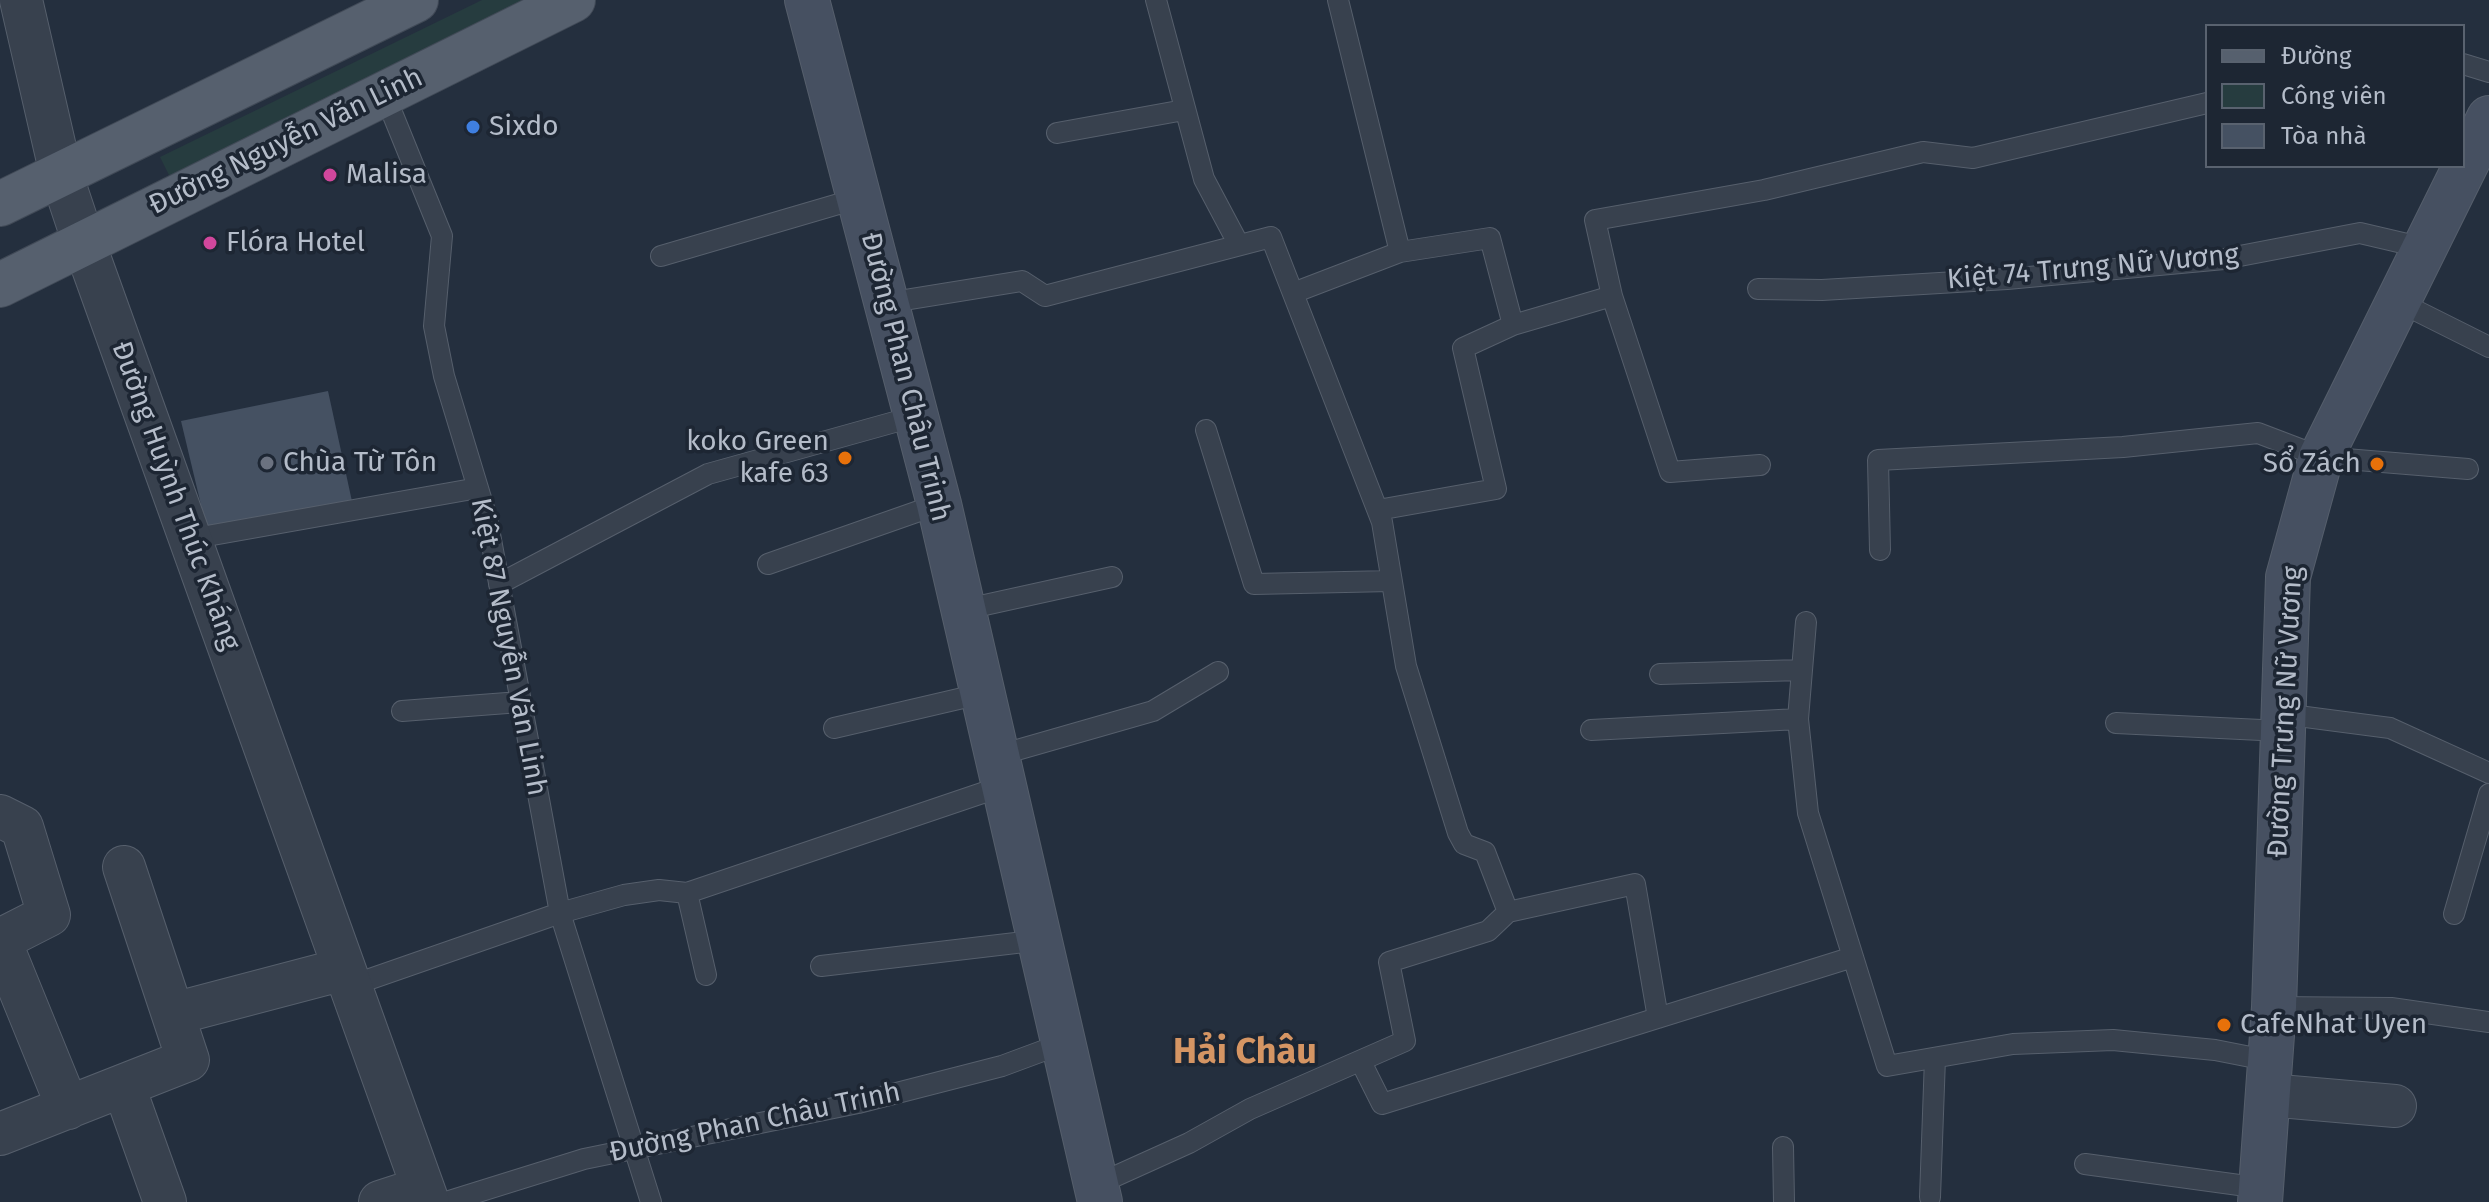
<!DOCTYPE html>
<html>
<head>
<meta charset="utf-8">
<style>
	body { margin:0 }
	#map { position:relative; width:2489px; height:1202px; overflow:hidden; background:#242f3e; font-family:"Fira Sans",sans-serif }
	canvas { display:block }
	.legend { position:absolute; left:2205px; top:24px; width:260px; height:144px; box-sizing:border-box; background:#1d2633; border:2px solid #59626f; margin:0; padding:10px 14px; list-style:none; font-size:24px; color:#b4bcc9 }
	.legend li { display:flex; align-items:center; gap:16px; height:40px }
	.legend b { width:40px; border:2px solid #59626f }
</style>
</head>
<body>
<div id="map">
<canvas width="2489" height="1202"></canvas>
<ul class="legend">
<li><b style="height:10px;background:#56606e"></b>Đường</li>
<li><b style="height:22px;background:#263c3f"></b>Công viên</li>
<li><b style="height:22px;background:#455162"></b>Tòa nhà</li>
</ul>
</div>
<script>
const ctx = document.querySelector('canvas').getContext('2d');
ctx.lineJoin = 'round';
function paint(path, color) {
  ctx.fillStyle = color;
  ctx.fill(path, 'evenodd');
}
function shape(rows) {
  const path = new Path2D();
  for (const r of rows) {
    path.moveTo(r[0], r[1]);
    for (let i = 2; i < r.length; i += 2) path.lineTo(r[i], r[i + 1]);
  }
  return path;
}
function stroke(path, color, width, dash) {
  ctx.strokeStyle = color;
  ctx.lineWidth = width;
  ctx.lineCap = dash ? 'butt' : 'round';
  ctx.setLineDash(dash || []);
  ctx.stroke(path);
}
function label(font, color, halo, rows, align = 'center') {
  ctx.font = font + ' "Fira Sans",sans-serif';
  ctx.lineWidth = 7;
  ctx.setLineDash([]);
  ctx.textBaseline = 'middle';
  ctx.strokeStyle = halo;
  ctx.fillStyle = color;
  for (const [text, x, y, turn = 0] of rows) {
    ctx.save();
    ctx.translate(x, y);
    ctx.rotate((+turn || 0) * Math.PI / 180);
    ctx.textAlign = isNaN(turn) ? turn : align;
    if (halo) ctx.strokeText(text, 0, 0);
    ctx.fillText(text, 0, 0);
    ctx.restore();
  }
}
paint(shape([
	[482,0,537,0,173,183,160,157]
]), '#263c3f');
paint(shape([
	[328,391,353,506,207,530,181,421]
]), '#455162');
const lane = shape([
	[1156,0,1204,179,1239,245],
	[1338,0,1400,252],
	[2463,64,2489,72],
	[384,93,442,236,434,326,444,376,487,518,560,913,651,1202],
	[1057,133,1184,110],
	[661,256,859,198],
	[1758,289,1822,290,2007,279,2224,259,2360,233,2424,248],
	[1293,293,1400,252,1490,238,1513,325,1612,296,1595,220,1764,190,1923,152,1973,158,2207,103],
	[1612,296,1670,472,1760,465],
	[2397,301,2489,347],
	[886,303,1022,281,1045,296,1271,237,1382,522,1406,666,1458,833,1464,844,1485,852,1508,912],
	[1206,430,1254,584,1391,581],
	[1378,510,1496,489,1463,348,1513,325],
	[190,539,478,488],
	[1880,550,1878,460,2123,447,2258,433,2321,457,2468,469],
	[768,564,939,504],
	[499,584,708,474,916,416],
	[962,610,1112,577],
	[1802,670,1806,622],
	[1660,674,1802,670,1798,719,1808,813,1887,1066,2013,1044,2113,1040,2215,1050,2271,1061],
	[402,711,520,702],
	[2283,714,2390,728,2489,773],
	[2116,723,2282,731],
	[834,728,980,694],
	[1591,730,1798,719],
	[996,756,1153,711,1218,672],
	[687,893,706,975],
	[2454,914,2489,794],
	[821,966,1041,940],
	[350,986,560,913,624,895,659,890,687,893,1003,786],
	[2274,1007,2391,1008,2489,1022],
	[1361,1062,1382,1104,1853,957],
	[1783,1147,1784,1202],
	[2085,1164,2261,1188],
	[1096,1185,1189,1143,1250,1109,1405,1041,1389,962,1488,931,1508,912,1635,884,1658,1018],
	[1930,1197,1935,1058],
	[446,1202,584,1159,858,1103,1002,1066,1064,1043]
]);
const street = shape([
	[21,0,61,174,84,243,428,1202],
	[0,816,22,827,49,915,0,940],
	[0,941,68,1108],
	[173,1014,344,969],
	[124,1087,165,1202],
	[2268,1095,2395,1106],
	[0,1134,188,1060,124,867],
	[380,1202,423,1188]
]);
const secondary = shape([
	[807,0,939,504,1100,1202],
	[2260,1202,2274,1007,2288,577,2321,457,2489,118]
]);
const primary = shape([
	[0,204,416,0],
	[0,285,573,0]
]);
stroke(lane, '#565f6c', 22);
stroke(street, '#565f6c', 44);
stroke(secondary, '#565f6c', 46);
stroke(primary, '#414a57', 46);
stroke(lane, '#38414e', 20);
stroke(street, '#38414e', 42);
stroke(secondary, '#465061', 44);
stroke(primary, '#56606e', 44);
for (const [x, y, r, color] of [
	[473,127,8,"#3f7fe0"],
	[330,175,8,"#d1479c"],
	[210,243,8,"#d1479c"],
	[845,458,8,"#e8710a"],
	[267,463,8,"#6b7280"],
	[2377,464,8,"#e8710a"],
	[2224,1025,8,"#e8710a"]
]) {
  const dot = new Path2D();
  dot.arc(x, y, r, 0, 2 * Math.PI);
  ctx.fillStyle = color;
  ctx.fill(dot);
  stroke(dot, '#1d2633', 3);
}
label('28px', '#b4bcc9', '#1d2633', [
	["Sixdo",489,127],
	["Malisa",346,175],
	["Flóra Hotel",226,243],
	["koko Green",829,442,"right"],
	["kafe 63",829,474,"right"],
	["Chùa Từ Tôn",283,463],
	["Sổ Zách",2361,464,"right"],
	["CafeNhat Uyen",2240,1025]
], 'left');
label('28px', '#b4bcc9', '#1d2633', [
	["Đường Nguyễn Văn Linh",286,142,-26],
	["Kiệt 74 Trưng Nữ Vương",2093,268,-5],
	["Đường Phan Châu Trinh",905,377,76],
	["Đường Huỳnh Thúc Kháng",175,496,70],
	["Kiệt 87 Nguyễn Văn Linh",508,647,79],
	["Đường Trưng Nữ Vương",2286,712,-87],
	["Đường Phan Châu Trinh",755,1123,-12]
]);
label('bold 36px', '#d59563', '#1d2633', [
	["Hải Châu",1245,1053]
]);
</script>
</body>
</html>
